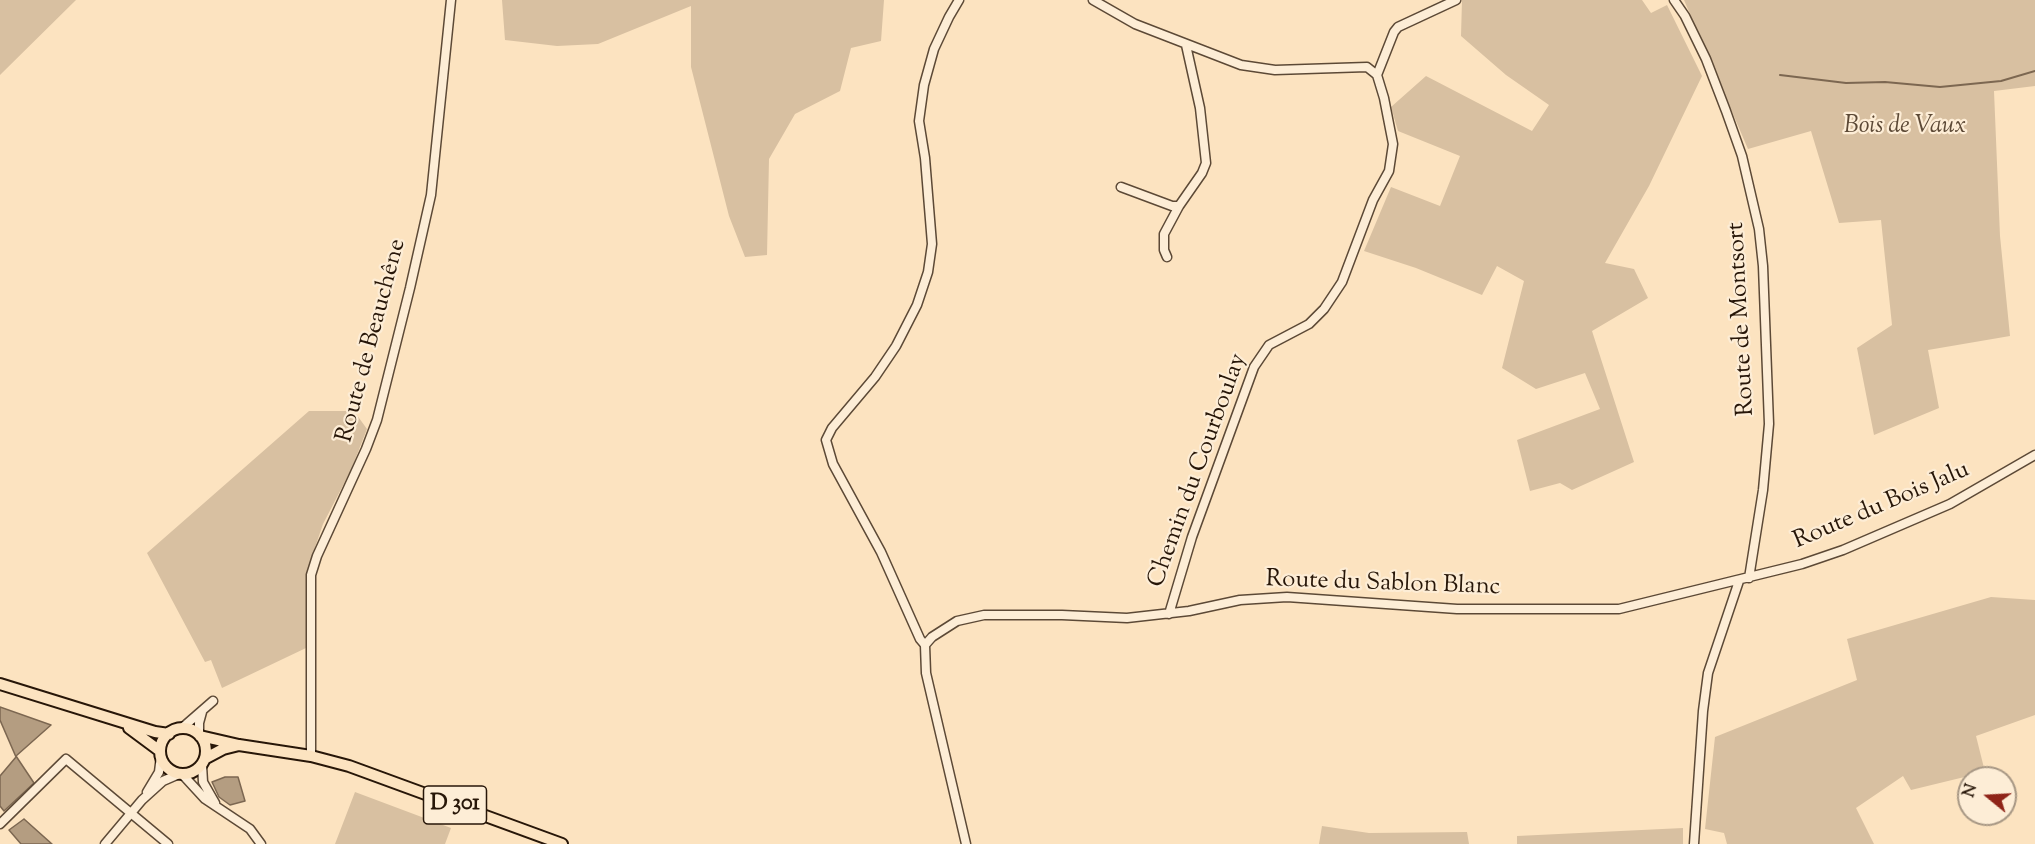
<!DOCTYPE html>
<html>
<head>
<meta charset="utf-8">
<style>
	body { margin:0 }
	#map { position:relative; width:2035px; height:844px; overflow:hidden; background:#fce3c0; font-family:"Sorts Mill Goudy",serif }
	canvas { display:block }
	.north { position:absolute; left:1957px; top:766px; width:60px; height:60px; box-sizing:border-box; background:#fdedd6; border:2px solid #a79784; border-radius:50%; rotate:288deg; font-size:16px; font-weight:700; line-height:24px; text-align:center; color:#271608 }
	.north::after { content:''; display:block; margin:auto; width:21px; height:27px; background:#8f2418; clip-path:polygon(50% 0,100% 100%,50% 72%,0 100%) }
</style>
</head>
<body>
<div id="map">
<canvas width="2035" height="844"></canvas>
<div class="north">N</div>
</div>
<script>
const ctx = document.querySelector('canvas').getContext('2d');
ctx.lineJoin = 'round';
function paint(path, color) {
  ctx.fillStyle = color;
  ctx.fill(path, 'evenodd');
}
function shape(rows) {
  const path = new Path2D();
  for (const r of rows) {
    if (r.length === 3) {
      path.moveTo(r[0] + r[2], r[1]);
      path.arc(r[0], r[1], r[2], 0, 2 * Math.PI);
      continue;
    }
    path.moveTo(r[0], r[1]);
    for (let i = 2; i < r.length; i += 2) path.lineTo(r[i], r[i + 1]);
  }
  return path;
}
function stroke(path, color, width, dash) {
  ctx.strokeStyle = color;
  ctx.lineWidth = width;
  ctx.lineCap = dash ? 'butt' : 'round';
  ctx.setLineDash(dash || []);
  ctx.stroke(path);
}
function label(font, color, halo, rows, align = 'center') {
  ctx.font = font + ' "Sorts Mill Goudy",serif';
  ctx.lineWidth = 4.5;
  ctx.setLineDash([]);
  ctx.textBaseline = 'middle';
  ctx.strokeStyle = halo;
  ctx.fillStyle = color;
  for (const [text, x, y, turn = 0] of rows) {
    ctx.save();
    ctx.translate(x, y);
    ctx.rotate((+turn || 0) * Math.PI / 180);
    ctx.textAlign = isNaN(turn) ? turn : align;
    if (halo) ctx.strokeText(text, 0, 0);
    ctx.fillText(text, 0, 0);
    ctx.restore();
  }
}
paint(shape([
	[0,0,76,0,0,75],
	[502,0,884,0,881,41,851,48,840,91,795,114,769,159,767,255,745,257,729,216,691,67,691,6,598,44,557,46,505,40],
	[1462,0,1642,0,1651,13,1667,5,1702,76,1649,186,1605,263,1634,269,1648,298,1592,331,1634,462,1572,490,1560,483,1530,491,1517,440,1600,409,1585,373,1536,389,1502,368,1524,281,1497,266,1482,295,1416,268,1364,251,1391,187,1440,206,1460,156,1398,131,1391,107,1426,76,1532,131,1549,105,1506,75,1461,36],
	[1684,0,2035,0,2035,86,1994,91,2000,236,2010,336,1928,350,1939,408,1874,435,1857,348,1892,325,1881,220,1839,223,1811,131,1748,149],
	[309,411,354,411,367,429,351,470,323,524,306,574,306,648,222,688,211,660,205,662,147,553],
	[1991,597,2035,600,2035,715,1976,736,1985,772,1911,790,1903,776,1856,808,1874,844,1727,844,1724,833,1705,829,1715,737,1857,680,1847,639],
	[355,792,451,828,445,844,335,844],
	[1322,826,1369,833,1467,832,1469,844,1319,844],
	[1683,828,1683,844,1517,844,1517,836]
]), '#d8c0a1');
const water = shape([
	[0,707,51,725,16,756,34,783,4,811,0,806,0,776,16,757,0,720,0,707],
	[225,777,238,777,245,801,230,805,219,797,212,782,225,777],
	[24,819,52,844,21,844,9,830,24,819]
]);
paint(water, '#b49d81');
stroke(water, '#7c6751', 1.5);
stroke(shape([
	[1780,75,1846,83,1885,82,1940,87,2001,81,2035,71]
]), '#7c6751', 2);
const minor = shape([
	[959,0,949,17,934,49,924,85,919,121,925,158,932,244,928,272,917,305,896,346,875,377,832,428,826,440,833,464,881,552,920,639,925,645,926,673,966,844],
	[1093,0,1135,24,1241,65,1275,70,1367,67,1377,75],
	[1674,0,1685,16,1706,59,1726,111,1742,156,1759,229,1763,266,1769,424,1763,490,1749,578],
	[1121,187,1172,206,1179,206],
	[1167,257,1164,250,1164,234,1179,206,1202,173,1206,163,1200,108,1186,45],
	[1169,614,1192,537,1254,367,1269,345,1309,324,1324,309,1342,282,1373,200,1389,171,1393,144,1384,98,1377,75,1394,32,1398,27,1456,0],
	[925,645,932,637,957,621,984,615,1062,615,1127,618,1189,611,1240,600,1287,597,1457,609,1619,609,1802,564,1843,550,1950,504,2035,455],
	[182,728,213,701],
	[199,735,199,723,202,712],
	[311,756,311,575,317,556,366,449,377,420,410,288,431,195,451,0],
	[202,765,203,782,215,803],
	[182,774,205,799,250,829,261,844],
	[147,792,159,772,161,756],
	[0,824,66,759,168,844],
	[105,844,142,800,163,781,179,774],
	[1694,844,1703,711,1708,673,1739,581]
]);
const major = shape([
	[0,684,155,732,169,734],
	[183,751,23],
	[129,728,160,751],
	[200,736,239,745,311,756,349,766,562,844],
	[206,758,223,749,239,745]
]);
stroke(minor, '#5c4936', 11);
stroke(major, '#271608', 14);
stroke(minor, '#fdedd6', 8);
stroke(major, '#fce3c0', 10);
for (const [x, y, w] of [
	[455,805,63]
]) {
  const box = new Path2D();
  box.roundRect(x - w / 2, y - 19, w, 38, 4.5);
  ctx.fillStyle = '#fdedd6';
  ctx.fill(box);
  stroke(box, '#271608', 1.5);
}
label('bold 22px', '#271608', null, [
	["D 301",455,805]
]);
label('italic 24px', '#5c4936', '#fdedd6', [
	["Bois de Vaux",1905,128]
]);
label('24px', '#271608', '#fdedd6', [
	["Route de Montsort",1743,319,-93],
	["Route de Beauchêne",373,341,-75],
	["Chemin du Courboulay",1199,471,-70],
	["Route du Bois Jalu",1882,507,-23],
	["Route du Sablon Blanc",1383,585,2]
]);
</script>
</body>
</html>
